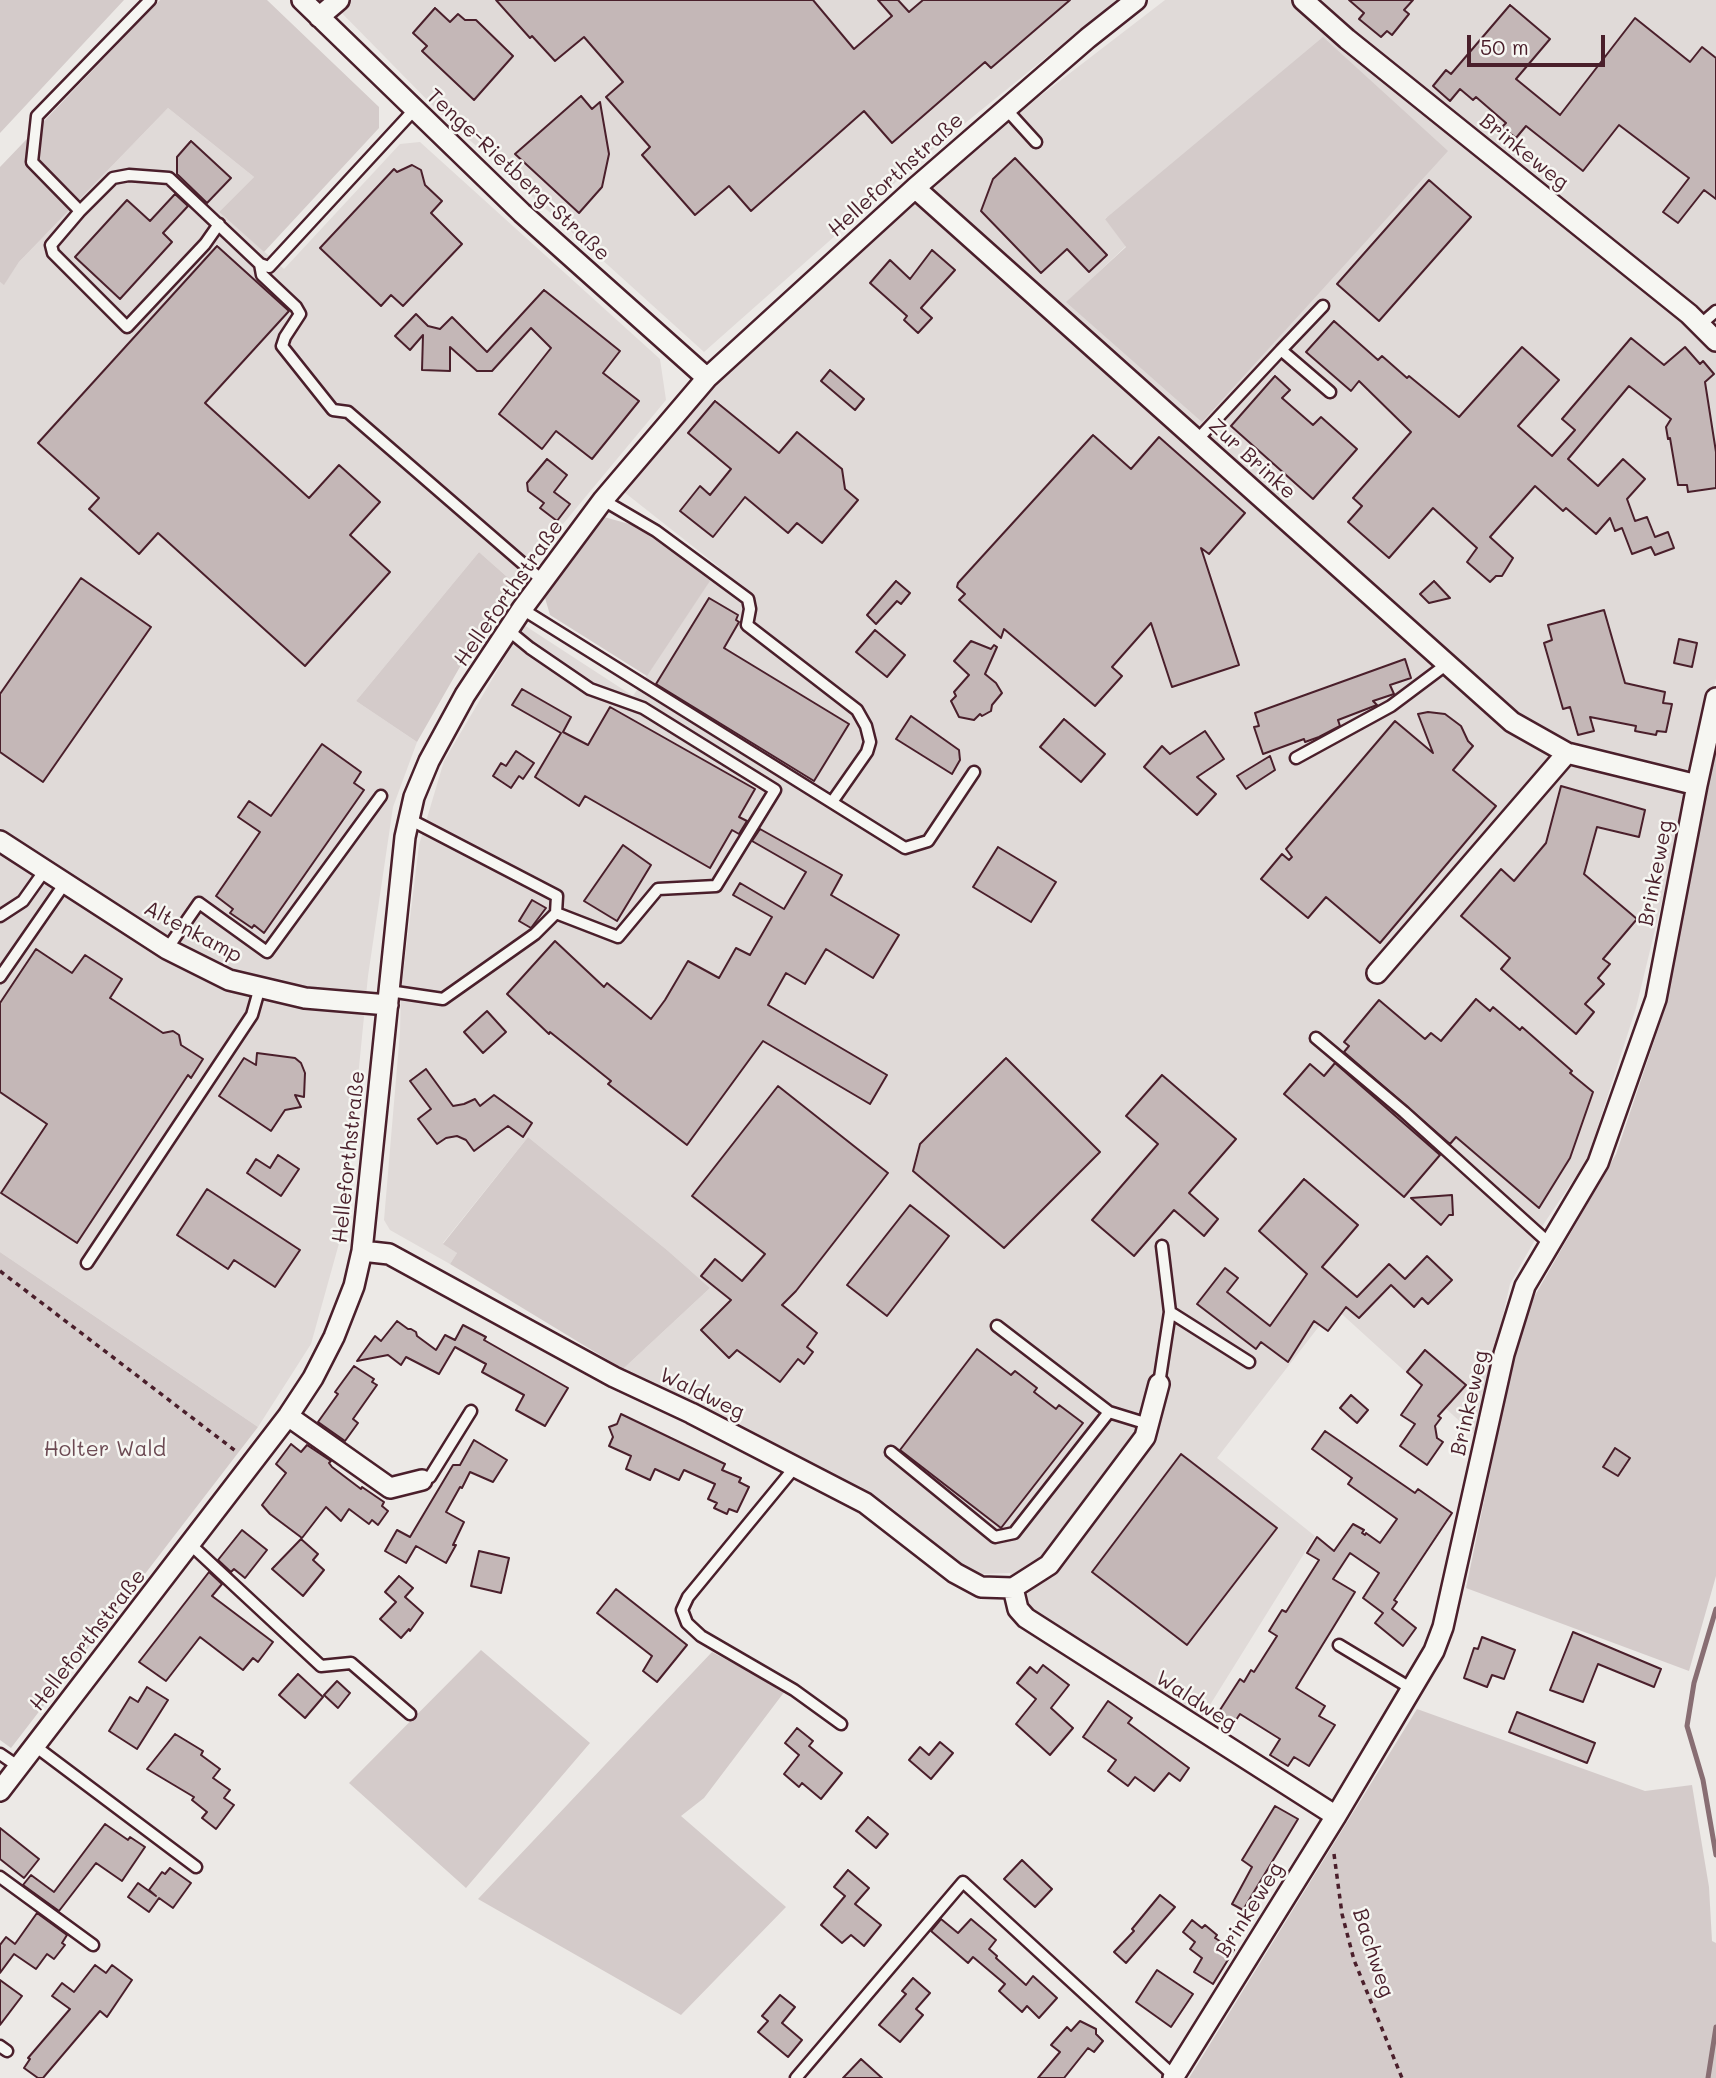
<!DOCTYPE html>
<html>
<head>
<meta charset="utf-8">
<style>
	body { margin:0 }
	#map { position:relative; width:1716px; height:2078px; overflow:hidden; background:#ece9e6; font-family:Mali,sans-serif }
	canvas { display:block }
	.scale { position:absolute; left:1467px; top:35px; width:138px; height:32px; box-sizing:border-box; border:4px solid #4a1f2b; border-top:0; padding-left:9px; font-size:21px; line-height:24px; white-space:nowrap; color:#4a1f2b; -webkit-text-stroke:5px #f6f6f2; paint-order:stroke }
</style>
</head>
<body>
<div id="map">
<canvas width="1716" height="2078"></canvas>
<div class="scale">50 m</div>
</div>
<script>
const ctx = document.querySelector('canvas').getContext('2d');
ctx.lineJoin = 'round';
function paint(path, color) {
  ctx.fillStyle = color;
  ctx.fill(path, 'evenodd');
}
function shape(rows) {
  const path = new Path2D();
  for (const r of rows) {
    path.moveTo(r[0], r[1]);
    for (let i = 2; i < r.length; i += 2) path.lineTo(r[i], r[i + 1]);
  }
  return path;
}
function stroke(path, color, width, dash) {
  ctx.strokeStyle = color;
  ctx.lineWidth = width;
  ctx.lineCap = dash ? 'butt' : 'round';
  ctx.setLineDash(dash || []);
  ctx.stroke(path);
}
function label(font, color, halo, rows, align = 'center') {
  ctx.font = font + ' Mali,sans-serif';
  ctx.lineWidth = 5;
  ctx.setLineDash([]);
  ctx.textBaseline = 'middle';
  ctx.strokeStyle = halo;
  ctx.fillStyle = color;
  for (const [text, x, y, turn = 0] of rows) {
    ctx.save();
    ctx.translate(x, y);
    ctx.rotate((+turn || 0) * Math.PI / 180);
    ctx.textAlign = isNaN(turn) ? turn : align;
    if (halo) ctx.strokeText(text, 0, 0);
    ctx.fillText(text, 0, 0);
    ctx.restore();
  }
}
paint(shape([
	[329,0,1117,0,932,150,704,352,442,115],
	[1165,0,1716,0,1716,679,1636,1008,1587,1160,1545,1222,1510,1284,1476,1436,1334,1307,1217,1458,1315,1536,1200,1721,1034,1612,1010,1573,981,1574,959,1563,887,1504,853,1485,623,1369,710,1288,667,1250,528,1137,443,1243,457,1253,450,1264,390,1230,384,1220,400,1032,401,991,419,845,444,761,524,625,633,696,719,567,624,492,725,372,916,199,1022,110],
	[1447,151,1067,302,1126,246,1105,218],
	[168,108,254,177,219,212,284,269,400,144,420,142,660,359,666,400,514,583,479,552,356,701,417,742,393,807,368,976,343,1229,311,1344,258,1427,0,1252,0,282,4,284,19,262]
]), '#e0dad8');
paint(shape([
	[0,0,124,0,0,133],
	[160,0,267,0,379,107,379,128,264,252,219,212,254,177,168,108,19,262,4,285,0,282,0,167],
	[1323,37,1448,151,1202,422,1066,302,1126,247,1105,219],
	[604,517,633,525,712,578,647,676,550,615,545,598],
	[479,552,514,583,461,665,417,742,356,701],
	[1716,748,1716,1576,1689,1671,1466,1588,1522,1318,1616,1154,1664,1012],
	[528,1137,667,1250,710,1288,623,1369,450,1264,457,1253,443,1244],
	[0,1252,258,1427,11,1748,0,1740],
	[481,1650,590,1743,466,1888,349,1783],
	[712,1652,785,1691,704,1798,681,1816,786,1907,681,2015,478,1899],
	[1417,1709,1645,1791,1692,1785,1709,1887,1712,1941,1716,1943,1716,2078,1189,2078]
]), '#d4cbca');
stroke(shape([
	[1716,1609,1694,1683,1687,1726,1703,1780,1716,1855],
	[1708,2078,1716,2027]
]), '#886e73', 5);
const building = shape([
	[496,0,813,0,854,49,892,16,878,0,898,0,909,12,923,0,1070,0,991,68,985,62,892,143,864,111,751,211,729,186,695,215,642,155,650,147,606,97,623,82,584,37,555,61,532,36,530,38,496,0],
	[1349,0,1413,0,1404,10,1409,14,1392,35,1387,31,1381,37,1359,19,1364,13,1349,0],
	[1510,5,1550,39,1516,79,1560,115,1635,18,1690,62,1702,47,1716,58,1716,199,1704,190,1678,223,1663,212,1689,178,1619,125,1583,171,1526,126,1516,138,1502,127,1506,123,1476,97,1473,100,1460,89,1450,101,1433,86,1446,70,1451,74,1510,5],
	[435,8,450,22,458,14,465,20,476,20,513,56,474,100,422,51,427,46,413,33,435,8],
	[581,96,592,109,600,102,609,154,602,187,579,213,515,154,581,96],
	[191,141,231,178,207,203,177,174,177,157,191,141],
	[1015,158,1107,255,1089,272,1067,249,1041,273,981,211,993,179,1015,158],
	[412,165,421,170,425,185,442,201,431,213,462,244,403,306,391,295,381,306,320,248,394,169,397,172,412,165],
	[1429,180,1471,217,1379,321,1337,284,1429,180],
	[175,194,188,206,163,233,172,242,120,299,75,257,127,200,150,221,175,194],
	[217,246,289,311,205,403,309,498,339,465,380,502,350,535,390,572,305,666,158,533,139,554,89,509,99,498,38,443,217,246],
	[932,250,955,270,921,308,932,318,918,333,904,320,907,316,870,283,890,260,910,279,932,250],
	[544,290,620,351,603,373,639,401,592,459,556,431,542,449,499,414,551,348,531,328,492,371,477,371,450,347,450,371,422,370,423,335,410,350,395,336,416,314,428,326,440,329,452,317,487,352,544,290],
	[1334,321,1378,360,1382,356,1407,378,1409,376,1459,417,1522,347,1559,380,1518,426,1552,456,1575,430,1562,419,1631,338,1664,365,1685,347,1700,364,1703,361,1714,374,1705,382,1716,452,1716,488,1688,492,1687,485,1678,485,1670,438,1668,439,1666,427,1671,419,1629,386,1568,459,1598,486,1623,459,1645,479,1627,499,1635,521,1647,517,1655,537,1668,532,1674,548,1655,555,1651,547,1632,554,1622,528,1615,531,1610,518,1596,534,1566,508,1563,511,1535,486,1490,537,1513,558,1502,576,1496,576,1490,582,1467,562,1477,548,1433,508,1389,558,1348,522,1362,506,1353,498,1411,432,1359,381,1351,391,1306,352,1334,321],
	[830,370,864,399,855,410,821,381,830,370],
	[1275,376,1290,390,1282,398,1313,425,1321,417,1357,449,1313,499,1231,426,1275,376],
	[715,401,779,453,797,432,842,469,845,489,858,500,822,543,797,523,788,533,745,497,713,537,680,511,700,486,710,495,731,469,688,433,715,401],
	[1093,435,1131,469,1159,437,1245,513,1209,554,1201,548,1239,665,1172,687,1151,623,1112,667,1122,676,1095,706,1004,629,1001,638,959,600,965,594,957,587,958,583,1093,435],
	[547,459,567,475,554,492,570,504,557,521,540,508,544,503,528,491,527,483,547,459],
	[81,578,151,627,43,782,0,752,0,694,81,578],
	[896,581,910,593,901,604,897,601,876,624,867,615,896,581],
	[1434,581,1450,598,1429,603,1420,594,1434,581],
	[709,598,738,615,736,620,739,622,724,648,849,724,814,781,656,684,709,598],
	[1604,610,1625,683,1665,692,1663,703,1672,704,1666,732,1657,731,1656,735,1635,731,1636,726,1590,717,1594,731,1578,735,1570,707,1563,709,1544,643,1552,640,1548,625,1604,610],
	[875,630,905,655,887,677,856,652,875,630],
	[1679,639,1697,643,1692,667,1674,663,1679,639],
	[971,641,991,649,994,645,997,647,985,674,996,683,1002,693,992,705,991,711,982,716,980,714,974,720,959,717,951,701,956,696,954,692,969,675,954,661,971,641],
	[1405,659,1411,678,1390,685,1394,694,1373,701,1377,705,1338,720,1340,726,1319,737,1305,742,1304,739,1263,754,1254,727,1259,726,1255,713,1405,659],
	[522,689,571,717,563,732,588,745,610,707,755,789,739,817,747,821,739,834,732,830,710,868,585,796,579,806,535,777,561,733,512,705,522,689],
	[1428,712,1445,714,1461,726,1468,741,1473,746,1453,770,1496,806,1380,943,1326,897,1308,918,1261,879,1282,854,1289,860,1292,857,1286,849,1395,721,1433,753,1418,714,1428,712],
	[911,716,959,750,960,760,952,774,896,739,911,716],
	[1064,719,1105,754,1081,782,1040,747,1064,719],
	[1205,731,1224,759,1197,777,1216,794,1197,815,1144,767,1162,746,1170,754,1205,731],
	[322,744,361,772,354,783,364,790,264,933,254,925,252,928,230,913,233,909,216,896,260,832,238,817,249,801,271,816,322,744],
	[516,751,534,763,523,779,519,776,511,788,493,776,501,763,506,766,516,751],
	[1270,756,1275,770,1246,789,1237,776,1270,756],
	[1561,786,1645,810,1639,837,1597,827,1584,874,1637,919,1603,959,1610,964,1598,978,1604,984,1585,1004,1594,1012,1576,1034,1501,969,1510,958,1461,916,1501,869,1514,881,1546,843,1561,786],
	[760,829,842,875,831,895,899,935,873,978,826,949,805,984,786,973,768,1005,887,1075,870,1104,763,1041,687,1145,608,1084,611,1081,550,1032,549,1034,507,994,555,941,604,987,607,983,651,1019,665,1000,688,961,719,978,736,948,750,955,772,917,733,895,740,883,784,909,806,872,752,841,760,829],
	[623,845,651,865,617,921,584,901,623,845],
	[998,847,1056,882,1031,922,973,887,998,847],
	[532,900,546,908,531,928,519,921,532,900],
	[36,949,72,973,85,955,122,979,110,998,163,1033,173,1031,179,1035,181,1045,203,1059,191,1078,188,1075,77,1243,1,1193,47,1124,0,1092,0,1003,36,949],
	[1476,999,1490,1011,1493,1007,1520,1030,1522,1027,1572,1071,1570,1073,1593,1092,1570,1158,1539,1208,1456,1137,1450,1144,1344,1052,1349,1046,1344,1042,1379,1000,1425,1039,1431,1033,1441,1041,1476,999],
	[487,1011,506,1032,483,1053,464,1032,487,1011],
	[257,1053,295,1058,301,1063,305,1073,304,1097,295,1095,301,1107,285,1110,271,1131,219,1096,244,1058,256,1065,257,1053],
	[1006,1058,1100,1152,1004,1248,913,1171,920,1144,1006,1058],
	[1335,1063,1440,1155,1404,1197,1284,1094,1310,1064,1324,1076,1335,1063],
	[426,1069,453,1106,464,1104,475,1099,480,1106,494,1095,532,1123,523,1137,508,1126,474,1151,466,1140,457,1136,446,1138,437,1144,418,1119,431,1109,410,1081,426,1069],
	[1162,1075,1236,1139,1189,1193,1218,1219,1204,1236,1174,1210,1134,1256,1092,1220,1158,1144,1126,1116,1162,1075],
	[778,1086,888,1173,796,1291,782,1305,817,1333,807,1347,813,1352,804,1364,798,1359,780,1382,737,1350,729,1358,701,1330,731,1300,701,1276,715,1259,742,1281,765,1254,692,1196,778,1086],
	[278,1155,299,1169,281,1196,247,1173,256,1159,270,1168,278,1155],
	[1304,1179,1358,1225,1322,1267,1357,1297,1389,1264,1405,1279,1427,1256,1452,1280,1428,1304,1422,1298,1414,1307,1391,1285,1359,1318,1346,1307,1328,1331,1314,1321,1288,1362,1261,1342,1256,1349,1197,1304,1225,1268,1238,1278,1227,1292,1270,1326,1307,1274,1259,1231,1304,1179],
	[207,1189,300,1250,275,1287,234,1260,228,1269,177,1235,207,1189],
	[1452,1195,1453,1215,1449,1215,1441,1225,1411,1198,1452,1195],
	[910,1205,949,1236,887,1316,847,1285,910,1205],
	[397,1321,408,1329,411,1329,416,1332,417,1336,436,1350,445,1335,455,1340,463,1325,486,1337,484,1340,568,1388,545,1426,516,1410,524,1395,482,1372,486,1364,455,1347,439,1374,406,1357,401,1365,388,1355,357,1361,375,1336,381,1341,397,1321],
	[977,1349,1011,1375,1015,1371,1037,1388,1034,1392,1056,1409,1059,1405,1083,1423,1001,1528,900,1450,977,1349],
	[1425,1350,1466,1385,1438,1416,1441,1418,1435,1426,1437,1438,1443,1442,1427,1465,1400,1446,1415,1424,1401,1415,1422,1385,1407,1372,1425,1350],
	[354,1366,374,1379,372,1382,377,1385,353,1419,358,1423,345,1441,318,1422,338,1394,335,1392,354,1366],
	[1351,1395,1368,1410,1357,1423,1340,1408,1351,1395],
	[621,1414,725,1464,722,1470,741,1478,739,1482,749,1487,737,1512,729,1509,727,1514,714,1508,717,1503,708,1499,715,1484,684,1470,679,1480,655,1469,650,1480,626,1469,631,1456,609,1446,613,1437,609,1427,617,1424,621,1414],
	[1325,1431,1415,1493,1418,1489,1452,1513,1394,1600,1397,1602,1392,1609,1416,1628,1403,1646,1375,1623,1383,1613,1363,1598,1379,1573,1350,1553,1333,1579,1355,1592,1296,1688,1325,1706,1319,1716,1335,1725,1309,1766,1294,1757,1288,1766,1270,1755,1280,1739,1240,1714,1234,1723,1218,1713,1240,1679,1244,1682,1251,1670,1254,1672,1277,1636,1269,1631,1282,1610,1286,1612,1319,1560,1307,1553,1317,1537,1334,1551,1353,1524,1364,1530,1362,1533,1365,1535,1366,1533,1380,1543,1397,1519,1348,1484,1352,1478,1312,1449,1325,1431],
	[474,1440,507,1460,493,1482,470,1472,462,1488,460,1487,446,1512,464,1522,453,1545,456,1545,446,1563,416,1546,406,1563,385,1551,397,1530,410,1537,453,1465,460,1465,474,1440],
	[291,1444,301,1452,307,1445,331,1461,329,1463,332,1467,361,1489,362,1487,384,1502,382,1506,388,1511,378,1525,372,1520,369,1524,349,1509,341,1521,326,1507,302,1538,270,1514,262,1505,286,1473,276,1464,291,1444],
	[1615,1448,1630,1458,1618,1476,1603,1467,1615,1448],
	[1181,1454,1277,1528,1187,1645,1092,1572,1181,1454],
	[242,1530,267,1550,245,1578,234,1569,231,1572,218,1560,242,1530],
	[301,1539,318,1554,313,1560,324,1570,303,1596,272,1569,301,1539],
	[479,1551,509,1558,501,1593,471,1586,479,1551],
	[209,1572,222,1584,212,1596,273,1642,258,1662,253,1658,243,1670,200,1637,166,1681,139,1662,209,1572],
	[399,1576,413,1588,405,1597,423,1613,410,1631,409,1629,401,1638,380,1619,396,1602,385,1592,399,1576],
	[616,1589,687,1645,657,1682,643,1671,652,1656,597,1613,616,1589],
	[1573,1632,1661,1669,1654,1687,1598,1664,1583,1702,1550,1690,1573,1632],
	[1482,1637,1515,1650,1504,1679,1492,1675,1487,1687,1464,1678,1474,1648,1478,1649,1482,1637],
	[1043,1665,1069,1685,1051,1708,1073,1728,1050,1755,1016,1724,1036,1699,1017,1683,1030,1667,1037,1673,1043,1665],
	[298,1674,323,1697,305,1718,279,1695,298,1674],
	[337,1681,350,1693,338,1708,324,1695,337,1681],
	[147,1687,168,1700,137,1749,109,1731,130,1697,138,1702,147,1687],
	[1108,1701,1132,1718,1128,1723,1189,1768,1180,1781,1169,1773,1154,1791,1135,1777,1128,1786,1108,1771,1116,1760,1083,1737,1108,1701],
	[1517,1712,1595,1743,1587,1763,1509,1732,1517,1712],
	[797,1728,813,1741,809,1746,842,1773,821,1799,802,1783,799,1787,784,1774,799,1755,785,1743,797,1728],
	[175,1734,203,1751,201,1755,220,1769,213,1778,230,1790,224,1798,234,1805,216,1829,202,1818,207,1812,192,1800,194,1797,147,1769,175,1734],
	[940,1742,953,1753,931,1779,909,1760,920,1747,929,1755,940,1742],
	[1275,1806,1298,1819,1243,1910,1232,1904,1252,1867,1242,1860,1275,1806],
	[868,1817,888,1834,876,1848,856,1831,868,1817],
	[105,1824,128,1840,130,1837,145,1847,122,1881,96,1863,59,1911,23,1885,31,1875,54,1892,105,1824],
	[0,1828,39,1859,24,1878,0,1859,0,1828],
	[1022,1860,1052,1889,1035,1907,1004,1879,1022,1860],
	[170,1868,191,1883,173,1908,159,1898,149,1912,128,1897,138,1883,156,1896,149,1890,162,1872,165,1874,170,1868],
	[848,1870,869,1888,855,1904,881,1925,864,1946,851,1935,842,1943,821,1925,845,1896,834,1887,848,1870],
	[1160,1895,1175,1907,1126,1963,1114,1952,1134,1931,1132,1929,1160,1895],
	[37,1913,67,1935,62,1943,65,1945,54,1959,47,1954,36,1969,14,1954,0,1973,0,1945,6,1937,15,1944,37,1913],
	[941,1919,958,1933,971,1919,996,1940,989,1949,997,1956,996,1958,1026,1985,1033,1976,1057,1998,1039,2018,1027,2006,1022,2012,999,1991,1005,1984,973,1957,968,1963,931,1931,941,1919],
	[1192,1920,1202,1928,1205,1925,1217,1935,1215,1938,1234,1950,1213,1984,1194,1972,1202,1958,1190,1949,1195,1942,1183,1932,1192,1920],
	[95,1965,106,1973,112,1965,132,1980,107,2017,100,2011,43,2078,38,2078,24,2068,30,2059,28,2058,70,2009,52,1996,62,1983,74,1992,95,1965],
	[1157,1970,1193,1994,1171,2027,1136,2002,1157,1970],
	[913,1978,930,1993,916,2009,923,2015,900,2042,879,2025,906,1994,902,1991,913,1978],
	[0,1980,22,1996,0,2025,0,1980],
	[780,1995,795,2007,782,2023,802,2040,788,2057,758,2032,768,2021,762,2016,780,1995],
	[1080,2021,1096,2029,1096,2034,1103,2041,1094,2052,1088,2048,1064,2078,1038,2078,1060,2052,1051,2045,1067,2027,1071,2031,1080,2021],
	[861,2059,882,2078,843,2078,861,2059]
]);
paint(building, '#c4b7b7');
stroke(building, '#4a1f2b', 2);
const service = shape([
	[150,0,37,116,32,162,80,211,113,178,129,175,169,178,260,264,269,267,414,110],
	[1006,109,1036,142],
	[80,211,51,245,53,253,127,327,205,244,219,224],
	[260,264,262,275,296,307,300,314,285,337,282,346,333,410,348,412,543,581],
	[1700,325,1716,311],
	[1281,350,1323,306],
	[1197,440,1281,350,1330,392],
	[603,500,656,531,748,599,750,609,747,625,857,710,866,726,870,742,867,752,832,802],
	[522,609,905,848,928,841,974,772],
	[508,630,530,648,590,689,643,708,775,790,716,886,658,889,618,937,556,913],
	[1296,758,1391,706,1447,664],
	[0,916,23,901,45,870],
	[167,949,199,903,267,952,381,796],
	[0,977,65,883],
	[389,991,443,999,535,934,556,913,557,896,409,819],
	[1316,1038,1404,1112,1550,1244],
	[87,1263,252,1015,260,987],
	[1170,1312,1249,1362],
	[997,1326,1109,1412,1148,1424],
	[1159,1384,1170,1312,1162,1246],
	[891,1452,995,1537,1014,1533,1109,1412],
	[795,1467,688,1597,682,1610,687,1623,701,1636,794,1690,841,1724],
	[422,1480,430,1477,471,1411],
	[191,1545,321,1666,351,1663,410,1714],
	[1339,1645,1412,1689],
	[35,1746,196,1867],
	[0,1754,19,1767],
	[0,1877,93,1945],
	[0,2046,7,2051],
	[796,2078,963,1882,1174,2076]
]);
const minor = shape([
	[302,0,522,213,707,378],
	[1303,0,1347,39,1689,314,1716,341],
	[319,17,339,0],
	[915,188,1512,722,1567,753,1697,785],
	[0,841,167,949,229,980,305,998,388,1005],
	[1377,973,1567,753],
	[362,1251,389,1254,614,1377,691,1413,865,1503,955,1573,981,1587,1013,1588,1049,1565,1145,1437,1159,1384],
	[288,1416,390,1488,422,1480],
	[1013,1588,1018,1609,1026,1618,1336,1816],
	[0,1791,288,1416,313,1378,334,1337,354,1286,362,1251,405,837,414,797,429,761,465,695,522,609,603,500,707,378,915,188,1088,38,1136,0],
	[1173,2078,1336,1816,1434,1651,1443,1627,1504,1354,1525,1286,1598,1163,1656,999,1697,785,1716,698]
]);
stroke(service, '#4a1f2b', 15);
stroke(minor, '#4a1f2b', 24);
stroke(shape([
	[0,1271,237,1452],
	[1334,1854,1342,1914,1354,1960,1402,2078]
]), '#4a1f2b', 3.5, [5, 5]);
stroke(service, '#f6f6f2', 10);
stroke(minor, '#f6f6f2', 19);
label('21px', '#4a1f2b', '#f6f6f2', [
	["Brinkeweg",1524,152,39],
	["Tenge-Rietberg-Straße",518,175,43],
	["Helleforthstraße",896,175,-42],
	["Zur Brinke",1252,459,42],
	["Helleforthstraße",509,593,-55],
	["Brinkeweg",1656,873,-79],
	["Altenkamp",193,932,28],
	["Helleforthstraße",349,1157,-84],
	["Waldweg",702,1394,26],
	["Brinkeweg",1470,1403,-77],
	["Helleforthstraße",88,1640,-52],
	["Waldweg",1196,1701,33],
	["Brinkeweg",1250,1910,-58],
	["Bachweg",1373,1953,72]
]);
label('21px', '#6c4a53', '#f6f6f2', [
	["Holter Wald",105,1450]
]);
</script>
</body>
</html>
